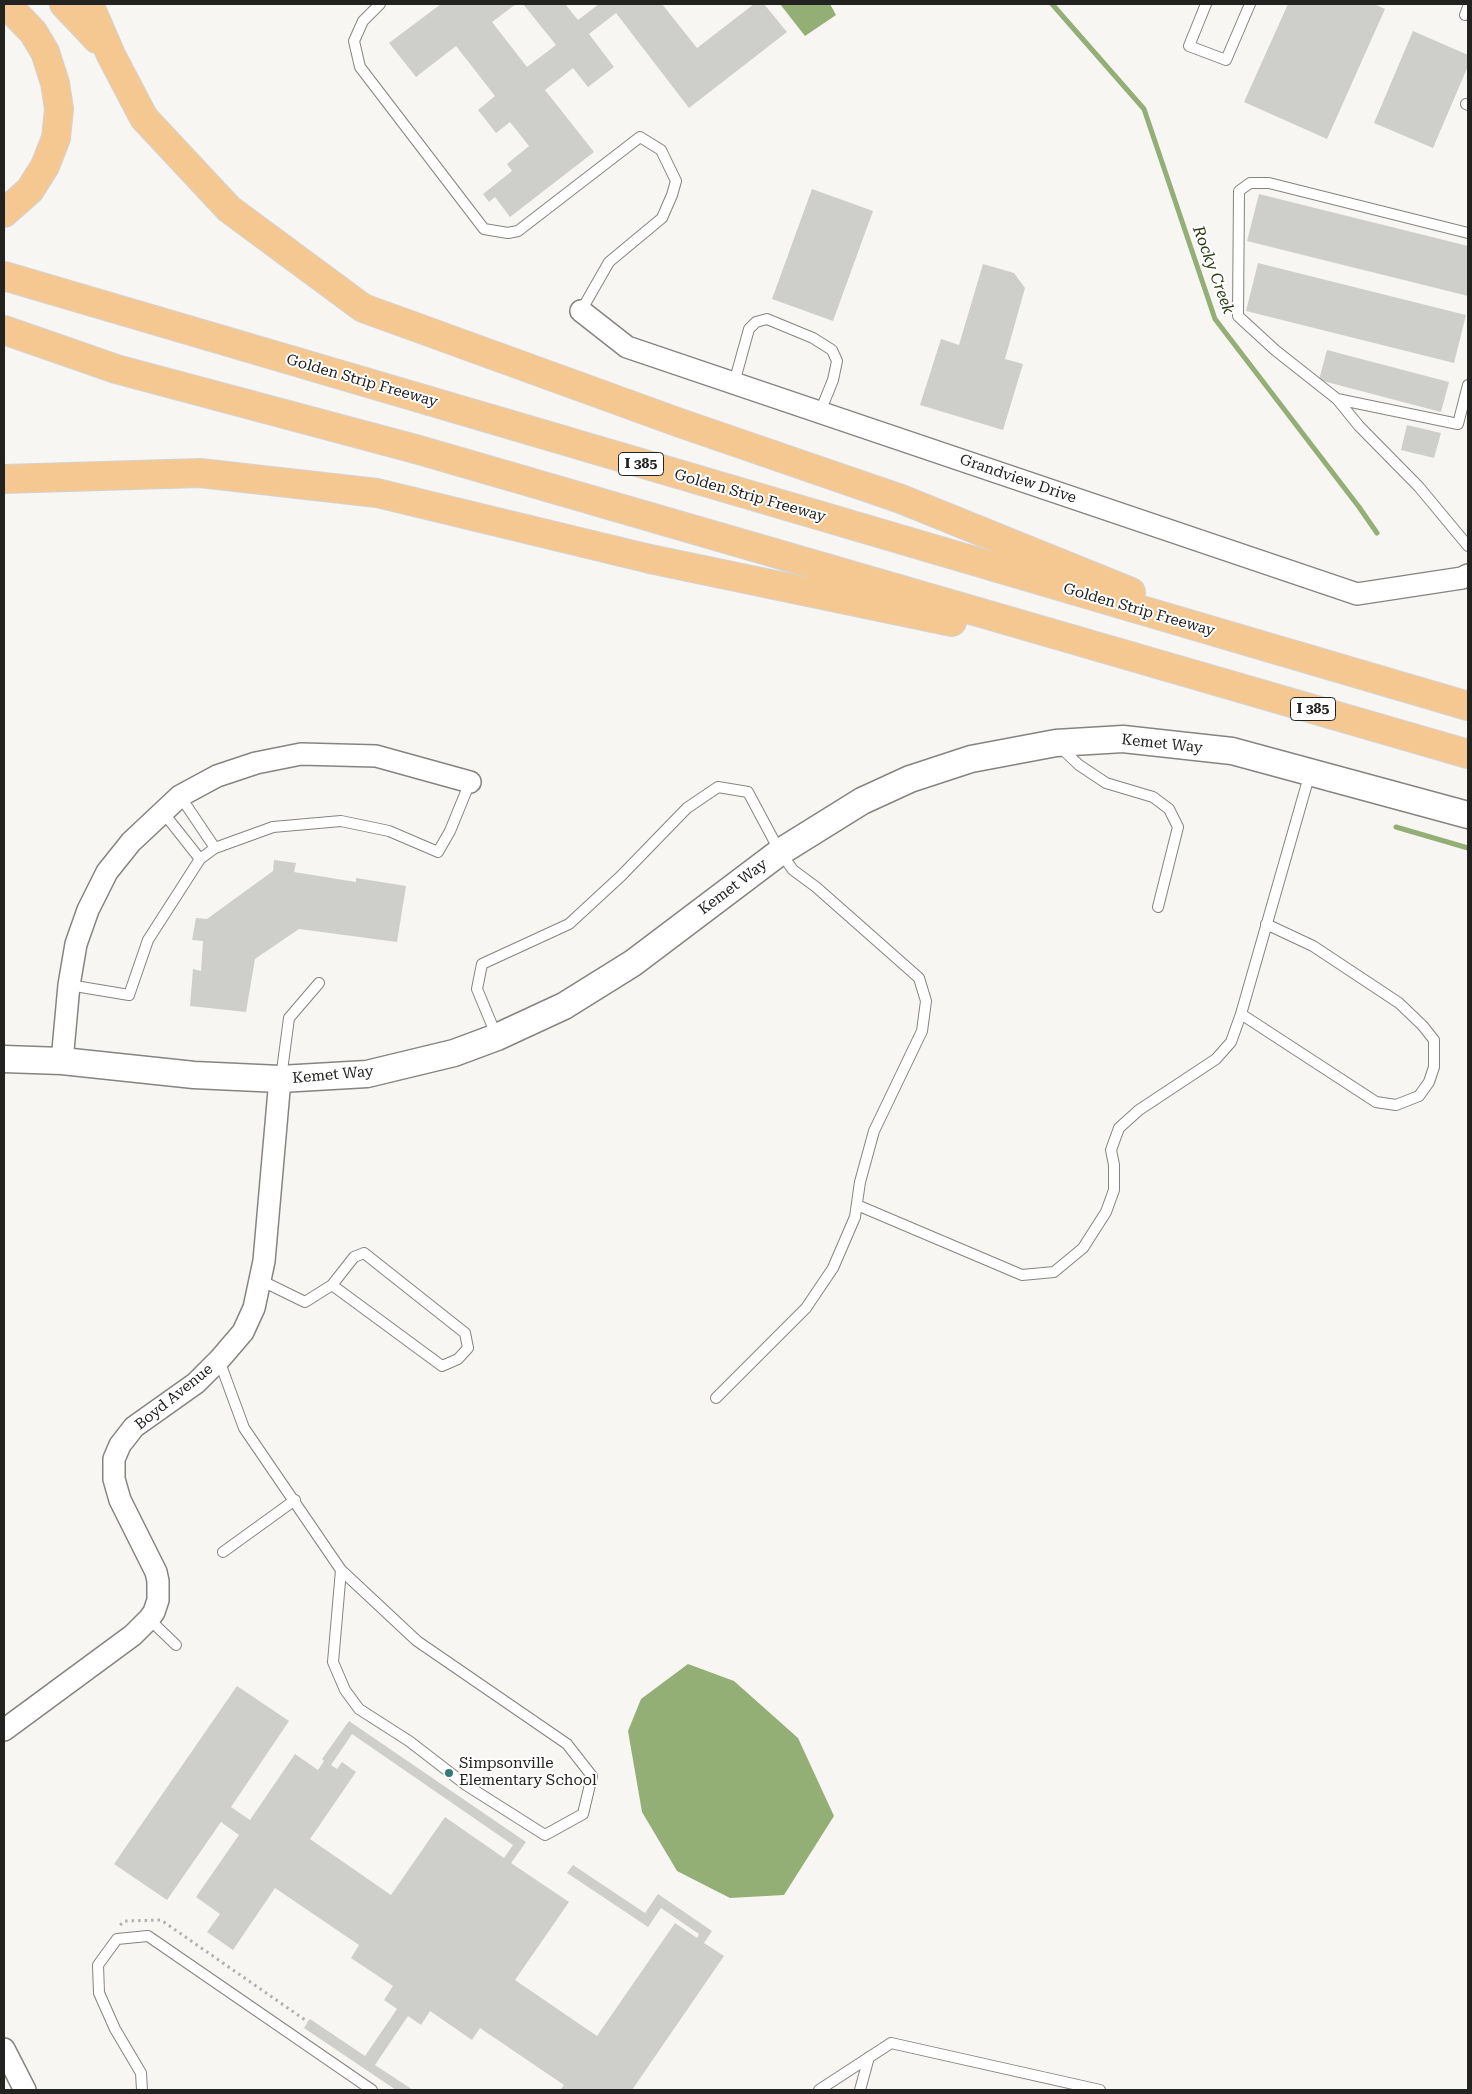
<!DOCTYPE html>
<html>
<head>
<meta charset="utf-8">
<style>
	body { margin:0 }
	#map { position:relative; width:1472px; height:2094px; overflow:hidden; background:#f8f6f3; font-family:"Roboto Serif",serif }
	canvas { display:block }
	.frame { position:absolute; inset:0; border:5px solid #222220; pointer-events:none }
</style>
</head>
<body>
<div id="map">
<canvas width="1472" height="2094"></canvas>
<div class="frame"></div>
</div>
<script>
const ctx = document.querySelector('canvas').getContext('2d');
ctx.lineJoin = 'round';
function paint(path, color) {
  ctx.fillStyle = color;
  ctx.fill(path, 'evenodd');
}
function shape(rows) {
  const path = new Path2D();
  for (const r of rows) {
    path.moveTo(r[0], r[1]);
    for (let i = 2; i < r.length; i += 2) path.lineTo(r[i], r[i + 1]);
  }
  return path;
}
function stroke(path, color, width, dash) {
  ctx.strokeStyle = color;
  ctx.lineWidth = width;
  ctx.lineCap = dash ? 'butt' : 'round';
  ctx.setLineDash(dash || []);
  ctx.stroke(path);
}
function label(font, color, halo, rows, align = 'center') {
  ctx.font = font + ' "Roboto Serif",serif';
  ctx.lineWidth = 4;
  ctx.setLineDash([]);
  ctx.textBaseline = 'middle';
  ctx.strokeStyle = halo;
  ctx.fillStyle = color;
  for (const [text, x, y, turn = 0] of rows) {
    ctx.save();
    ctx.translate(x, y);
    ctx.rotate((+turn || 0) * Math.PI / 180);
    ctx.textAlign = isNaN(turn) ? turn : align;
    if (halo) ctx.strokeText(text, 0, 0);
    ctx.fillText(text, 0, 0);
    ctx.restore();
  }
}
paint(shape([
	[780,4,830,4,836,15,805,36],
	[688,1664,734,1681,798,1738,834,1816,784,1895,730,1898,677,1871,642,1812,628,1731,641,1699]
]), '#93af75');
stroke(shape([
	[1052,4,1144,109,1215,319,1359,507,1377,533],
	[1396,827,1468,848]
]), '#93af75', 5);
paint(shape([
	[441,4,516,4,492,22,527,67,556,45,523,4,565,4,578,20,599,4,662,4,697,48,754,4,764,4,787,32,689,108,616,13,589,34,614,67,588,87,573,68,545,90,594,152,510,217,495,197,489,202,483,194,512,171,507,164,529,146,510,122,496,133,478,110,495,96,456,46,416,77,389,43],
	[1288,4,1374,4,1385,9,1327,139,1244,102],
	[1413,31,1468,55,1468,66,1433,148,1374,123],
	[812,189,873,211,833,321,772,299],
	[1259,194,1468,246,1468,296,1247,241],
	[1258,263,1466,315,1454,363,1246,311],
	[983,264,1014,273,1025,288,1005,359,1023,364,1003,430,920,405,941,339,959,345],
	[1327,350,1449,382,1441,412,1319,380],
	[1407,425,1441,433,1434,458,1401,450],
	[274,860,296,863,294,872,356,882,356,878,406,886,397,942,299,929,255,959,246,1012,190,1006,193,969,201,971,203,941,192,940,196,918,207,919,273,871],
	[237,1686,289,1721,231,1807,250,1820,295,1754,318,1770,324,1761,322,1759,349,1721,526,1842,511,1863,569,1902,515,1980,597,2036,675,1923,697,1938,699,1934,661,1908,648,1927,567,1873,573,1865,645,1913,658,1894,712,1931,704,1943,724,1956,632,2090,560,2090,564,2085,480,2028,472,2040,430,2011,421,2025,408,2016,375,2065,413,2090,396,2090,304,2028,310,2019,365,2056,397,2009,384,2000,393,1986,351,1958,359,1945,275,1888,233,1950,207,1932,220,1914,196,1897,239,1835,221,1822,167,1900,114,1864],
	[352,1734,513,1845,504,1858,445,1817,391,1895,310,1839,356,1772,342,1762,337,1769,331,1765]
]), '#cececb');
const service = shape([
	[380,4,363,21,354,41,360,67,484,229,508,233,518,231,640,137,661,150,676,181,672,195,662,218,609,262,581,311],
	[1206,4,1189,46,1226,60,1250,4],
	[1465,15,1468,7],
	[1466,104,1468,105],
	[1468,233,1269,183,1250,183,1239,191,1238,316,1275,350,1337,399,1359,426,1419,487,1468,546],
	[734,383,749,329,756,322,767,319,813,338,832,350,837,361,833,380,820,412],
	[1337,399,1458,424,1468,385],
	[1059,746,1079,765,1106,783,1153,797,1169,809,1178,827,1158,907],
	[180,796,215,848],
	[162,811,200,859],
	[69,985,129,995,148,940,200,859,215,848,273,827,341,821,389,831,438,852,450,831,470,782],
	[1241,1014,1376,1102,1396,1105,1419,1096,1429,1082,1434,1067,1434,1040,1423,1026,1399,1003,1313,946,1266,924],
	[497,1037,477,989,482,964,569,924,621,876,687,808,718,787,748,792,780,852,793,870,816,887,919,978,926,1001,922,1031,874,1131,860,1182,855,1217,833,1268,806,1308,716,1398],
	[281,1078,289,1018,319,983],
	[857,1205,1022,1275,1054,1272,1083,1248,1106,1212,1114,1190,1114,1165,1111,1150,1119,1128,1139,1110,1216,1059,1231,1042,1241,1014,1310,773],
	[260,1280,305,1302,332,1285,442,1366,458,1359,468,1348,465,1333,364,1253,354,1257,332,1285],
	[219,1360,244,1428,341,1570,417,1641,567,1744,592,1776,583,1814,545,1835,466,1785,409,1741,359,1709,345,1690,333,1662,341,1570],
	[223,1552,295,1500],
	[149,1619,176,1645],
	[142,2090,141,2073,115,2029,99,1993,98,1965,117,1939,148,1936,372,2090],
	[819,2090,891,2043,1100,2090],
	[860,2090,869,2057]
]);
const minor = shape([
	[581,311,627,347,1357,594,1462,578,1468,575],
	[62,1061,69,985,76,944,88,910,107,872,131,842,180,796,217,776,256,763,301,754,376,756,470,782],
	[4,1730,133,1635,149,1619,154,1612,158,1600,158,1581,156,1572,120,1500,114,1479,114,1459,120,1445,134,1427,196,1383,219,1360,243,1332,254,1308,264,1261,280,1079],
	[4,2049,25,2090]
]);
const tertiary = shape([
	[4,1059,62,1061,194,1075,280,1079,367,1074,454,1053,497,1037,564,1006,633,963,780,852,862,801,910,779,971,759,1056,743,1123,739,1232,751,1468,815]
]);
const motorway = shape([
	[64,4,97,39],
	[89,4,111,55,144,118,229,209,363,308,680,423,901,499,1131,592],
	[4,213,30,190,45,166,56,138,59,109,55,83,45,52,33,32,6,4],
	[4,276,1468,706],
	[4,330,116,369,419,450,1468,754],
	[4,479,200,473,377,493,650,559,952,622]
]);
stroke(service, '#858481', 12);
stroke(minor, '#858481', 24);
stroke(tertiary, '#858481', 29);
stroke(motorway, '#d3d3d2', 30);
stroke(shape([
	[120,1925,125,1921,161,1920,308,2022]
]), '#b2b1ae', 3, [2.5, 4]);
stroke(service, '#fff', 10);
stroke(minor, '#fff', 21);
stroke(tertiary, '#fff', 26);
stroke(motorway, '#f6c891', 28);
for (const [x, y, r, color] of [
	[449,1773,5,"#347b76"]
]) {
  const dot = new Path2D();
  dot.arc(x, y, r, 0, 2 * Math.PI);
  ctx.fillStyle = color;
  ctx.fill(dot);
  stroke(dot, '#fff', 2);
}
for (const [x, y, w] of [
	[641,464,45],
	[1313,709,45]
]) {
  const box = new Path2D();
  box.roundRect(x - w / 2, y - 11.5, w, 23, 4);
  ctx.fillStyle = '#fff';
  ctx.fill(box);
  stroke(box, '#222220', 1);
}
label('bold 14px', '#222220', null, [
	["I 385",641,464],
	["I 385",1313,709]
]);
label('15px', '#222220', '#fff', [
	["Golden Strip Freeway",362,381,16],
	["Grandview Drive",1018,479,19],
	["Golden Strip Freeway",750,496,16],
	["Golden Strip Freeway",1139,610,16],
	["Kemet Way",1162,744,6],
	["Kemet Way",733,887,-37],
	["Kemet Way",333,1075,-5],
	["Boyd Avenue",174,1397,-39]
]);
label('15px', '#222220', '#fff', [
	["Simpsonville",459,1764],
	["Elementary School",459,1781]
], 'left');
label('italic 16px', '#283a10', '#fff', [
	["Rocky Creek",1213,270,70]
]);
</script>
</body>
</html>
